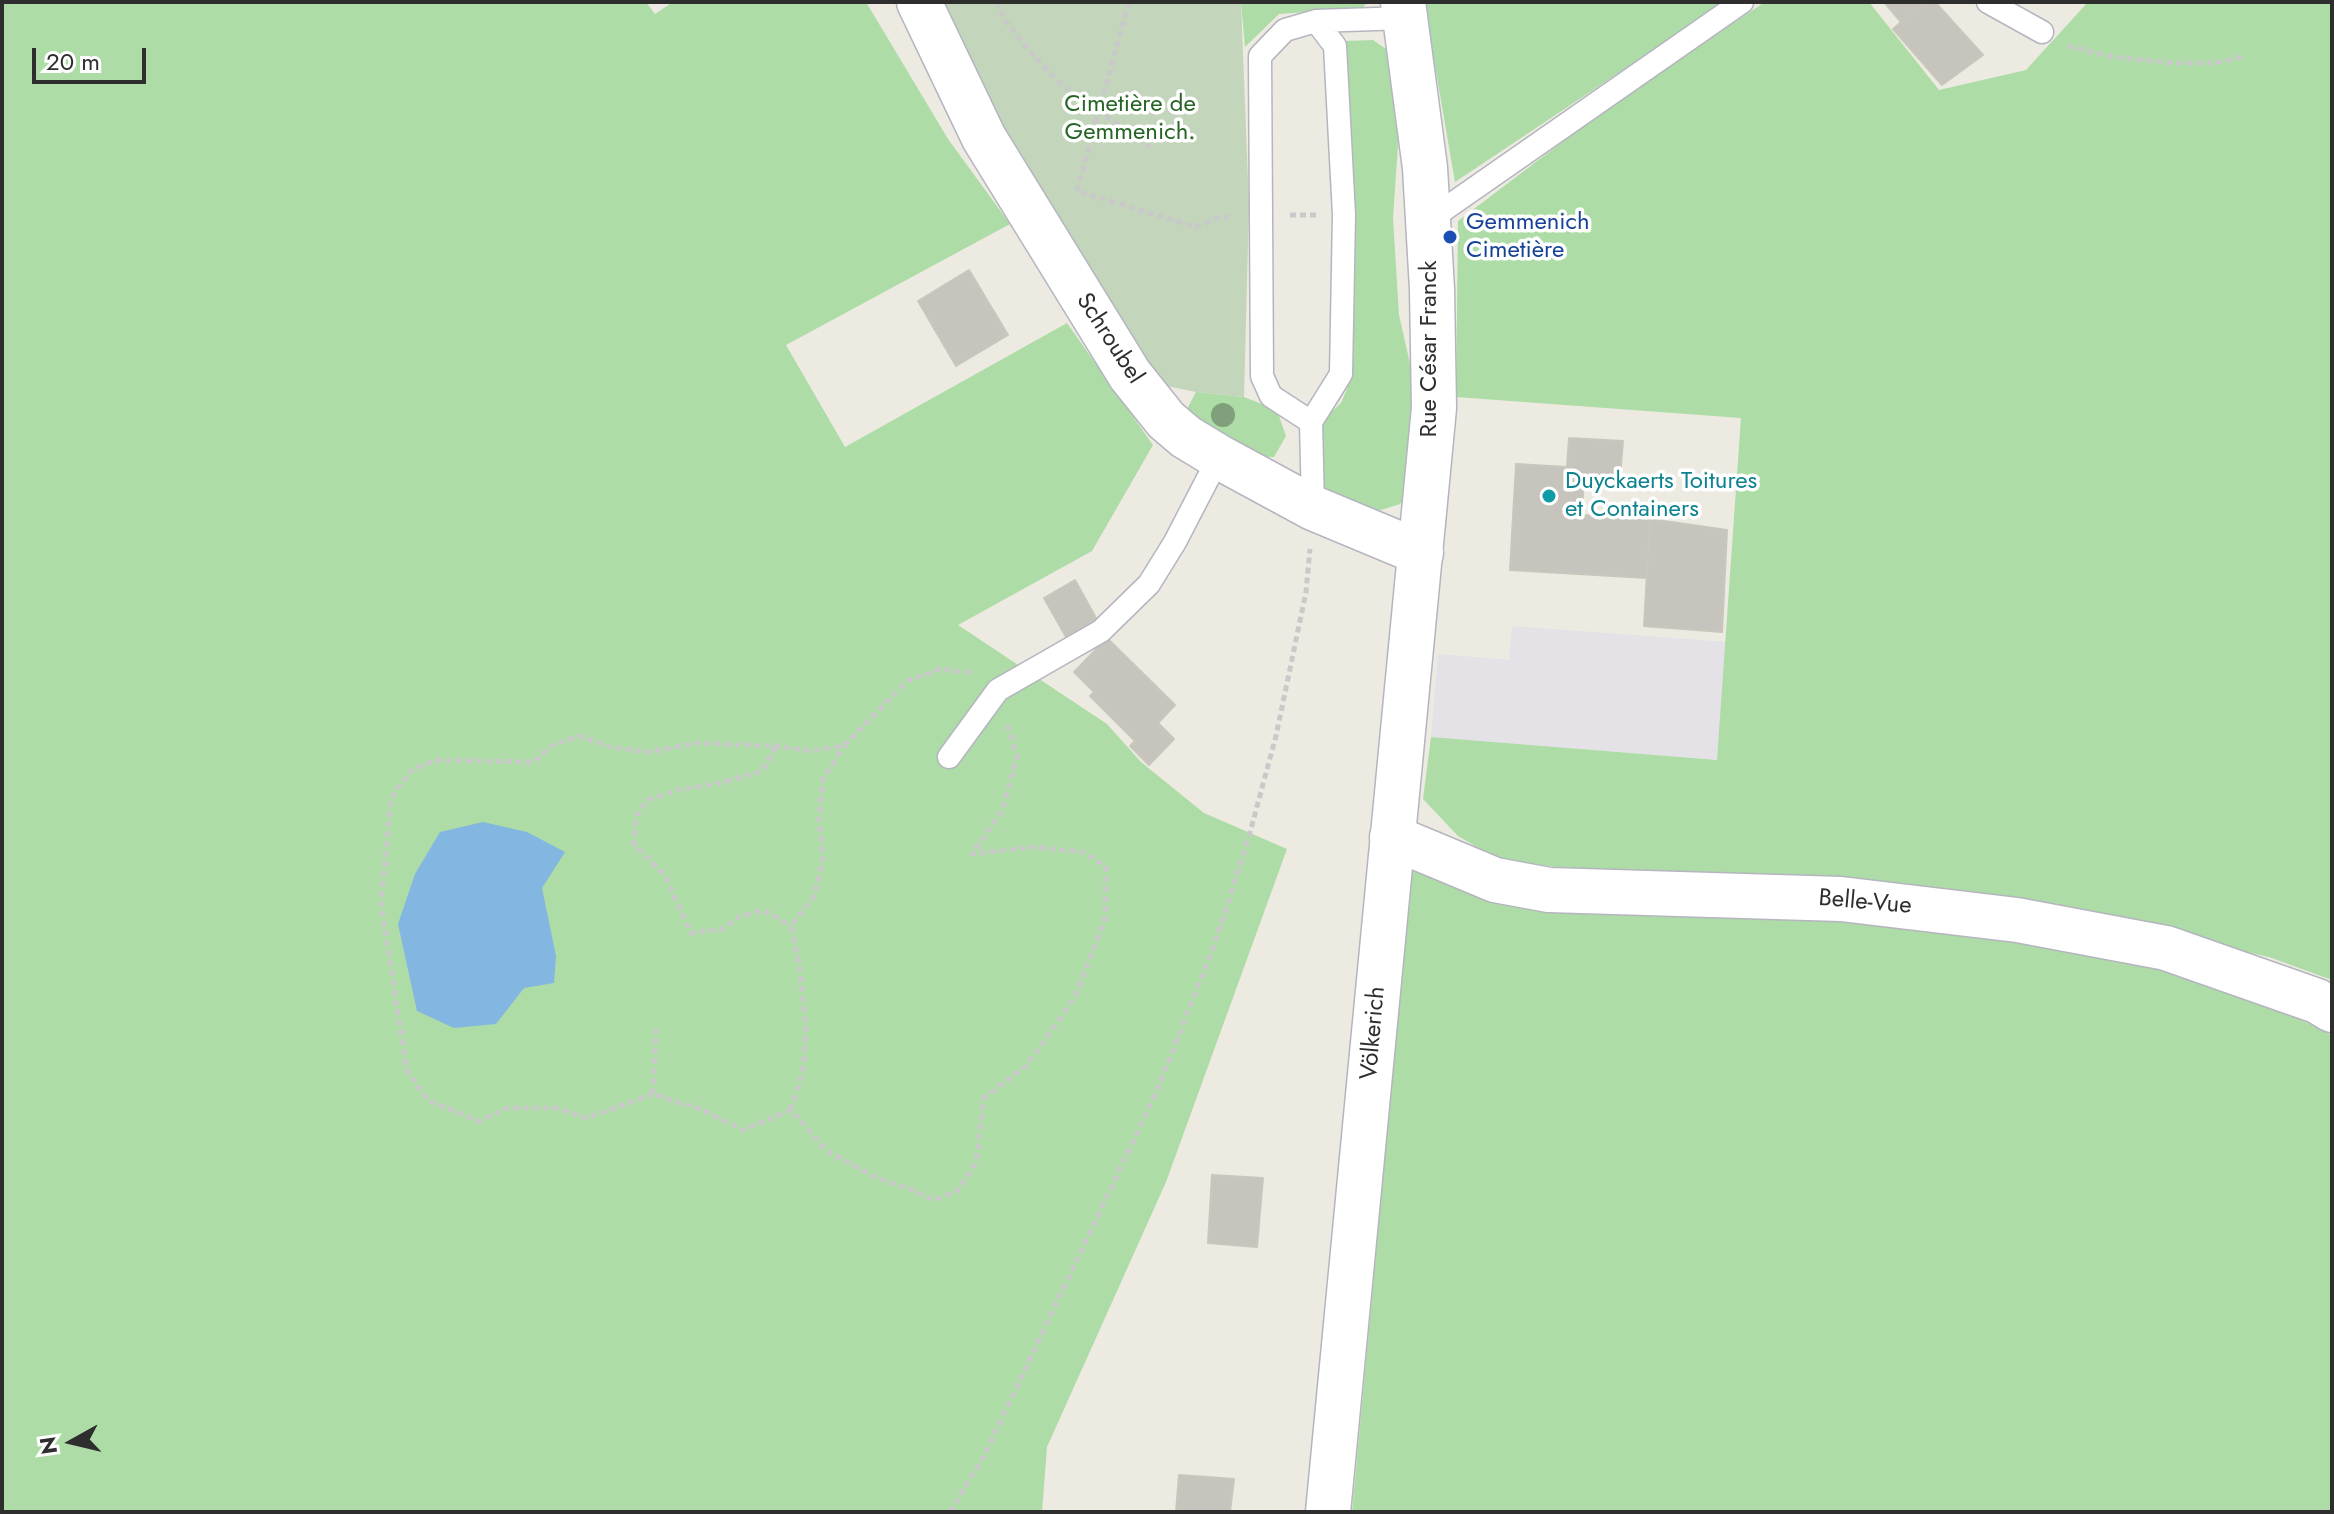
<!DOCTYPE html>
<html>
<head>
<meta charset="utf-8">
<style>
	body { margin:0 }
	#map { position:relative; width:2334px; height:1514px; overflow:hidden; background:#edeae2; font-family:Jost,sans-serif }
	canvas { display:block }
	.frame { position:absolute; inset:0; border:4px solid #2e2e2e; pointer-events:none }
	.north { position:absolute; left:32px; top:1402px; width:80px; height:80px; -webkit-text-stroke:6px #fff; paint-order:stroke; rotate:262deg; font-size:22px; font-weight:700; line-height:32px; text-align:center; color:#2e2e2e }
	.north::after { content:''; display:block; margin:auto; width:28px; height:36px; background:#2e2e2e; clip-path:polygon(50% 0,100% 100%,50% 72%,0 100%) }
	.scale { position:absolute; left:32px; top:48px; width:114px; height:36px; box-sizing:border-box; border:4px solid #2e2e2e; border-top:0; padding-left:10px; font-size:24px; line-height:28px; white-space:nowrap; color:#2e2e2e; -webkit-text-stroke:6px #fff; paint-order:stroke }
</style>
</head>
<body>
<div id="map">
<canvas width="2334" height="1514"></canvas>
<div class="frame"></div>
<div class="north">N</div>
<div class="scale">20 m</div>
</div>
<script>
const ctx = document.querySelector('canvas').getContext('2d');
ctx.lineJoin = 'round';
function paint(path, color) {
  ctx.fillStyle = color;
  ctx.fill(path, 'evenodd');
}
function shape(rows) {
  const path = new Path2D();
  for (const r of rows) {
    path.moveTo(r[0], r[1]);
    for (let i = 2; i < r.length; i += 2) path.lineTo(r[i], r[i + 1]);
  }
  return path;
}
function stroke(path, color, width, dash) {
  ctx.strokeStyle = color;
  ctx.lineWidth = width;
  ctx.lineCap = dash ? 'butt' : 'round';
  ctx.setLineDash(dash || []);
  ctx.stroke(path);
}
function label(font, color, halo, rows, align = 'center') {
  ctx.font = font + ' Jost,sans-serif';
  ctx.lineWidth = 7;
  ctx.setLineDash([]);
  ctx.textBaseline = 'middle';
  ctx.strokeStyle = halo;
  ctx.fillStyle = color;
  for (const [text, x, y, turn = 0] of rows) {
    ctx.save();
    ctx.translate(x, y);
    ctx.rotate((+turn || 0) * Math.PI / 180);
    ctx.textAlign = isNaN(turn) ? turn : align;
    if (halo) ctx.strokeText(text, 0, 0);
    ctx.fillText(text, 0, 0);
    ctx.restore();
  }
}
paint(shape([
	[1512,626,1727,642,1718,760,1431,737,1438,654,1509,660]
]), '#e4e1e7');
paint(shape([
	[2,2,646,2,655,14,673,2,866,2,948,139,1010,224,786,345,845,447,1067,323,1153,445,1092,551,958,625,1107,724,1141,762,1204,813,1287,849,1166,1182,1047,1447,1042,1512,2,1512],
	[1241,2,1368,2,1362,8,1279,14,1245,47],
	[1424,2,1725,2,1455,182],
	[1765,2,1869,2,1939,90,2026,70,2088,2,2332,2,2332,980,2269,957,2040,906,1598,873,1497,859,1458,836,1423,799,1431,737,1717,760,1741,418,1456,397,1458,221,1619,99],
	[1373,40,1386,49,1400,116,1393,218,1399,315,1415,386,1410,493,1400,504,1381,510,1360,511,1330,495,1325,489,1320,448,1321,422,1341,403,1352,377,1348,58,1344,41],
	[1196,392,1244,397,1277,410,1286,436,1274,457,1247,456,1183,417],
	[1412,866,1828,910,2086,949,2231,986,2332,1035,2332,1512,1352,1512]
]), '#addca6');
paint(shape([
	[935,2,1241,2,1249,206,1244,397,1196,392,1157,384,1041,199]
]), '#c3d5bb');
paint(shape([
	[483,822,527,832,565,852,542,888,556,956,554,983,524,988,496,1024,454,1028,417,1011,398,924,415,874,440,832]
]), '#83b6e1');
const building = shape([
	[1884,2,1925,2,1901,22,1884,2],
	[1925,2,1935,2,1983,55,1942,85,1893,29,1925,2],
	[969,270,1008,335,956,366,918,301,969,270],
	[1569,438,1623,441,1620,477,1584,475,1582,515,1650,519,1647,578,1510,570,1516,464,1567,467,1569,438],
	[1650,519,1727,530,1722,632,1644,626,1650,519],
	[1075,580,1097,620,1066,637,1044,598,1075,580],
	[1107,638,1175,705,1158,723,1174,739,1149,765,1130,746,1135,741,1090,696,1094,692,1074,672,1107,638],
	[1212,1175,1263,1178,1257,1247,1208,1243,1212,1175],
	[1179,1475,1234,1479,1230,1512,1176,1512,1179,1475]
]);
paint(building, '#c6c4bd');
stroke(building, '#c9c7bb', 2);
const lane = shape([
	[1988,2,2042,32],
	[1429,220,1742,2],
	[1311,422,1271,396,1262,376,1260,56,1285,30,1316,21,1406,18],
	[1313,508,1311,422,1341,374,1344,215,1335,46,1316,21],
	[949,757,998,690,1101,631,1149,584,1175,542,1219,457]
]);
const street = shape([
	[919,2,984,138,1130,375,1166,420,1186,437,1219,457,1313,508,1421,553],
	[1392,837,1495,880,1549,890,1841,899,2017,920,2166,948,2317,1001,2332,1010]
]);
const secondary = shape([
	[1328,1512,1434,408,1432,289,1425,168,1403,2]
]);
stroke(lane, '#b5b5c0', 25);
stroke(street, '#b5b5c0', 47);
stroke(secondary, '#b5b5c0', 47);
stroke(shape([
	[996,2,1005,20,1032,54,1061,84,1150,147],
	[1129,2,1077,191,1196,227,1213,219,1232,216],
	[2068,46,2108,56,2171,63,2215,63,2246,56],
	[1290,215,1316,215],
	[776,747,762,771,721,783,677,790,648,800,636,816,634,845,665,875,691,933,722,929,739,917,763,910,791,926],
	[656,1028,653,1094,700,1109,743,1130,791,1110,827,1151,877,1178,912,1190,934,1200,957,1191,976,1163,984,1098,1027,1065,1075,997,1105,920,1106,867,1083,852,1033,847,972,854,1003,809,1017,757,1008,725],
	[653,1094,587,1118,556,1108,507,1108,479,1121,429,1101,407,1071,381,904,391,798,412,770,435,760,534,762,551,746,579,736,610,747,649,752,697,743,776,746,813,751,845,745,907,681,940,669,974,673],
	[791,1110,803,1070,806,1028,799,963,791,926,815,895,823,858,819,819,823,779,844,746],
	[950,1512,984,1456,1156,1093,1215,943,1248,840,1276,736,1306,592,1310,549]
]), '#c9c9c9', 5, [6, 4]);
stroke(lane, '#fff', 22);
stroke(street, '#fff', 44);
stroke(secondary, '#fff', 44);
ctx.fillStyle = '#7fa07a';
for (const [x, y] of [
	[1223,415]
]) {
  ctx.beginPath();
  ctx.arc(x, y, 12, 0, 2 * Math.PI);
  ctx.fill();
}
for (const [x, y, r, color] of [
	[1450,237,8,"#1a4fb4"],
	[1549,496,8,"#0f9aa8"]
]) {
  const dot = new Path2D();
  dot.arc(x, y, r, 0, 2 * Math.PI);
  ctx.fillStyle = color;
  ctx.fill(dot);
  stroke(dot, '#fff', 3);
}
label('24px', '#256424', '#fff', [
	["Cimetière de",1130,105],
	["Gemmenich.",1130,133]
]);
label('24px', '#164399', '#fff', [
	["Gemmenich",1466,223],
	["Cimetière",1466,251]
], 'left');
label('24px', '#2e2e2e', '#fff', [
	["Schroubel",1109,339,57],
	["Rue César Franck",1430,349,-90],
	["Belle-Vue",1865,903,5],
	["Völkerich",1374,1033,-85]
]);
label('24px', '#0d838f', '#fff', [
	["Duyckaerts Toitures",1565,482],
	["et Containers",1565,510]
], 'left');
</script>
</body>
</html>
